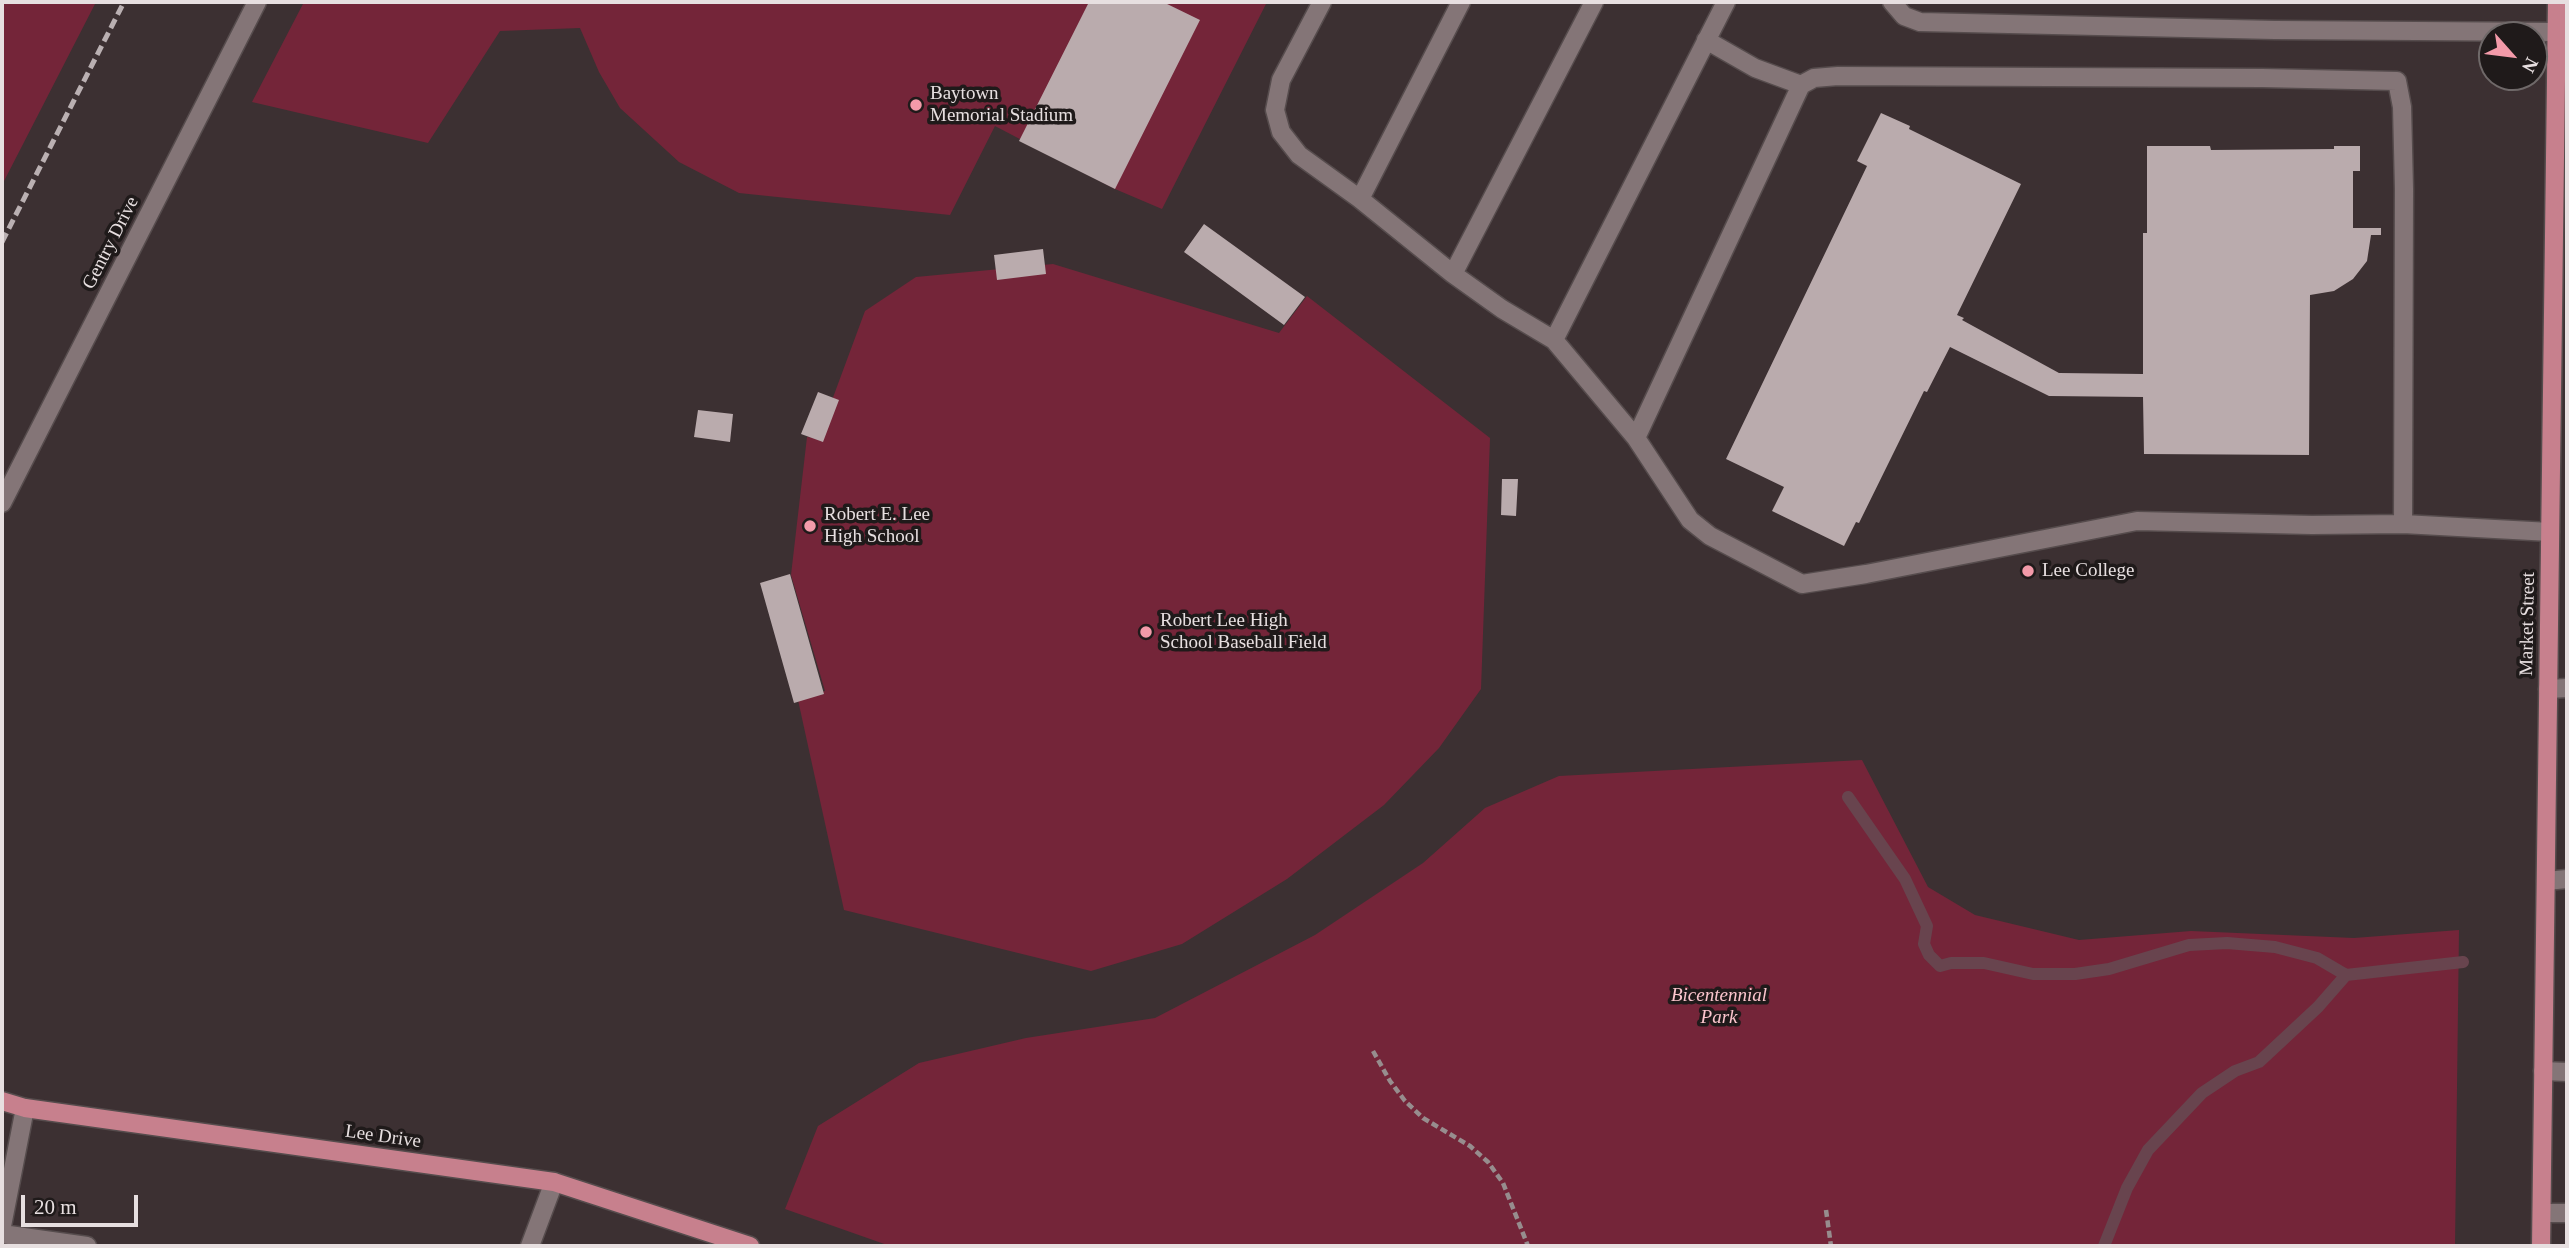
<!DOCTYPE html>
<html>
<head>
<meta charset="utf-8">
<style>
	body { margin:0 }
	#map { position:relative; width:2569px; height:1248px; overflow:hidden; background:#3c3032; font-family:Georgia,serif }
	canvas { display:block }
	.frame { position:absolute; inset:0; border:4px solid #e7dfe0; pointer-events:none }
	.north { position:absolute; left:2478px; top:21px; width:70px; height:70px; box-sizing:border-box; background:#1f1a1a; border:2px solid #6f6969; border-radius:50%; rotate:118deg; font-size:19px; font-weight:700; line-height:28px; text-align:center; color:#e7dfe0 }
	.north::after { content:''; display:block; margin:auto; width:24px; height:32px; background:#f39aa9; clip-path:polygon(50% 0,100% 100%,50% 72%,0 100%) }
	.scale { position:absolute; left:21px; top:1195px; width:117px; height:32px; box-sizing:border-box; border:4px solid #e7dfe0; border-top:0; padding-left:9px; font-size:21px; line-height:24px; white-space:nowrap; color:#e7dfe0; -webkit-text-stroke:5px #1f1a1a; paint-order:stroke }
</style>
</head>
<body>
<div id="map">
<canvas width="2569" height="1248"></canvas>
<div class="frame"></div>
<div class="north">N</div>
<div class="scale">20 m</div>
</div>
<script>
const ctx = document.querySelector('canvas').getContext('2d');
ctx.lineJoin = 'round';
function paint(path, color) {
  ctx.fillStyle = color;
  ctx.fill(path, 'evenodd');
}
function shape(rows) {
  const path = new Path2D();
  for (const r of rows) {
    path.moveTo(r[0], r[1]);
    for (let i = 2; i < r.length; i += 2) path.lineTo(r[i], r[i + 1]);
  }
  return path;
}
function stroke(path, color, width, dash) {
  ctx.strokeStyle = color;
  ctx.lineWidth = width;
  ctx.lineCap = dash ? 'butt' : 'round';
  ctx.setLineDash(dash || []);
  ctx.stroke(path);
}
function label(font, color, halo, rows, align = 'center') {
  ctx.font = font + ' Georgia,serif';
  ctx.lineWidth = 7;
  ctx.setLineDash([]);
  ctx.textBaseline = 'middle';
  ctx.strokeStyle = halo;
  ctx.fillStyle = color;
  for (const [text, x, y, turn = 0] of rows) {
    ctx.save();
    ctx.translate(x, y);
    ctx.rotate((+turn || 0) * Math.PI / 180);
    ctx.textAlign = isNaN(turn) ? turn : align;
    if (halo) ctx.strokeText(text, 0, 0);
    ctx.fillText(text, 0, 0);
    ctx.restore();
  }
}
paint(shape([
	[2,2,96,2,2,185],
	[304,2,1267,2,1162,209,1115,189,995,126,950,215,739,193,679,162,620,108,599,72,580,28,500,31,428,143,252,102],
	[1053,264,1279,333,1307,296,1490,438,1481,689,1439,748,1384,805,1287,879,1182,944,1091,971,844,910,798,700,825,691,791,575,807,437,818,438,865,311,916,277],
	[1862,760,1928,887,1975,915,2079,940,2191,931,2354,938,2459,930,2455,1246,890,1246,785,1209,818,1126,919,1063,1026,1038,1155,1018,1315,935,1423,863,1485,808,1559,776]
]), '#742539');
stroke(shape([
	[1848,797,1905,879,1927,926,1924,944,1929,955,1940,966,1951,963,1984,963,2033,974,2075,974,2109,969,2189,945,2227,943,2275,947,2317,958,2346,975],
	[2104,1246,2127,1188,2148,1150,2202,1093,2235,1071,2259,1062,2318,1007,2346,975,2463,962]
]), '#68444e', 12);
paint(shape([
	[1089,2,1163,2,1200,20,1115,189,1019,141],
	[1881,113,1910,126,1909,129,2021,184,1957,315,1964,318,1962,320,2059,373,2143,374,2143,233,2147,233,2147,146,2210,146,2211,150,2334,149,2334,146,2360,146,2360,171,2353,171,2353,228,2381,228,2381,235,2371,235,2367,261,2353,279,2334,291,2310,295,2309,455,2144,454,2143,397,2049,396,1950,347,1927,392,1924,391,1859,523,1856,522,1844,546,1772,511,1784,487,1726,459,1867,166,1857,161],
	[1204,224,1305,297,1284,325,1184,252],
	[1043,249,1046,274,997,280,994,255],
	[818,392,839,400,823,442,801,434],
	[698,410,733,414,730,442,694,437],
	[1502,479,1518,479,1516,516,1501,515],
	[790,574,824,694,794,703,760,583]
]), '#baabad');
const minor = shape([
	[1322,2,1281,80,1275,110,1281,132,1299,155,1360,199,1453,274,1502,309,1554,340,1636,438,1690,520,1710,536,1802,584,1866,574,2137,521,2312,525,2403,524,2550,532],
	[1892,2,1904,16,1920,22,2275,30,2557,32],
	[1706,40,1755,68,1801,85,1814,78,1838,76,2262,78,2397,81,2402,107,2404,189,2403,524],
	[1360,199,1461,2],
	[1453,274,1594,2],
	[1554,340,1726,2],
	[1636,438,1801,85],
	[2,503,257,2],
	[2548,689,2567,688],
	[2546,881,2567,879],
	[2543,1071,2567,1072],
	[2542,1213,2567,1213],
	[2,1226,25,1108],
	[2,1234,87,1246],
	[530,1246,554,1182]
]);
const major = shape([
	[2,1101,25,1108,554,1182,750,1246],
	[2541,1246,2557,2]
]);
stroke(minor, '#564c4d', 21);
stroke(major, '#564c4d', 21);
stroke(shape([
	[1373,1051,1390,1081,1405,1101,1423,1118,1470,1146,1488,1162,1503,1183,1528,1246],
	[1826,1210,1831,1246]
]), '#978d8e', 4.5, [7, 3.5]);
stroke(minor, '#847577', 18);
stroke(major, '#c7808d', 18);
stroke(shape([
	[2,242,124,2]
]), '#bab0b2', 5, [10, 5]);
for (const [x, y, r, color] of [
	[916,105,7,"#f39aa9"],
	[810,526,7,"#f39aa9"],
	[2028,571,7,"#f39aa9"],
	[1146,632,7,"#f39aa9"]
]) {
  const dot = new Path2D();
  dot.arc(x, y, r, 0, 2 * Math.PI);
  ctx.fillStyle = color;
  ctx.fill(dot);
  stroke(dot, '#1f1a1a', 2.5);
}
label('19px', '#e7dfe0', '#1f1a1a', [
	["Baytown",930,94],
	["Memorial Stadium",930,116],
	["Robert E. Lee",824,515],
	["High School",824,537],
	["Lee College",2042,571],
	["Robert Lee High",1160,621],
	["School Baseball Field",1160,643]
], 'left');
label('19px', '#e7dfe0', '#1f1a1a', [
	["Gentry Drive",111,243,-63],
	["Market Street",2528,624,-89],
	["Lee Drive",383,1137,8]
]);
label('italic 19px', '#fbc5cd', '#1f1a1a', [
	["Bicentennial",1719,996],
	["Park",1719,1018]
]);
</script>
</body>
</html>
